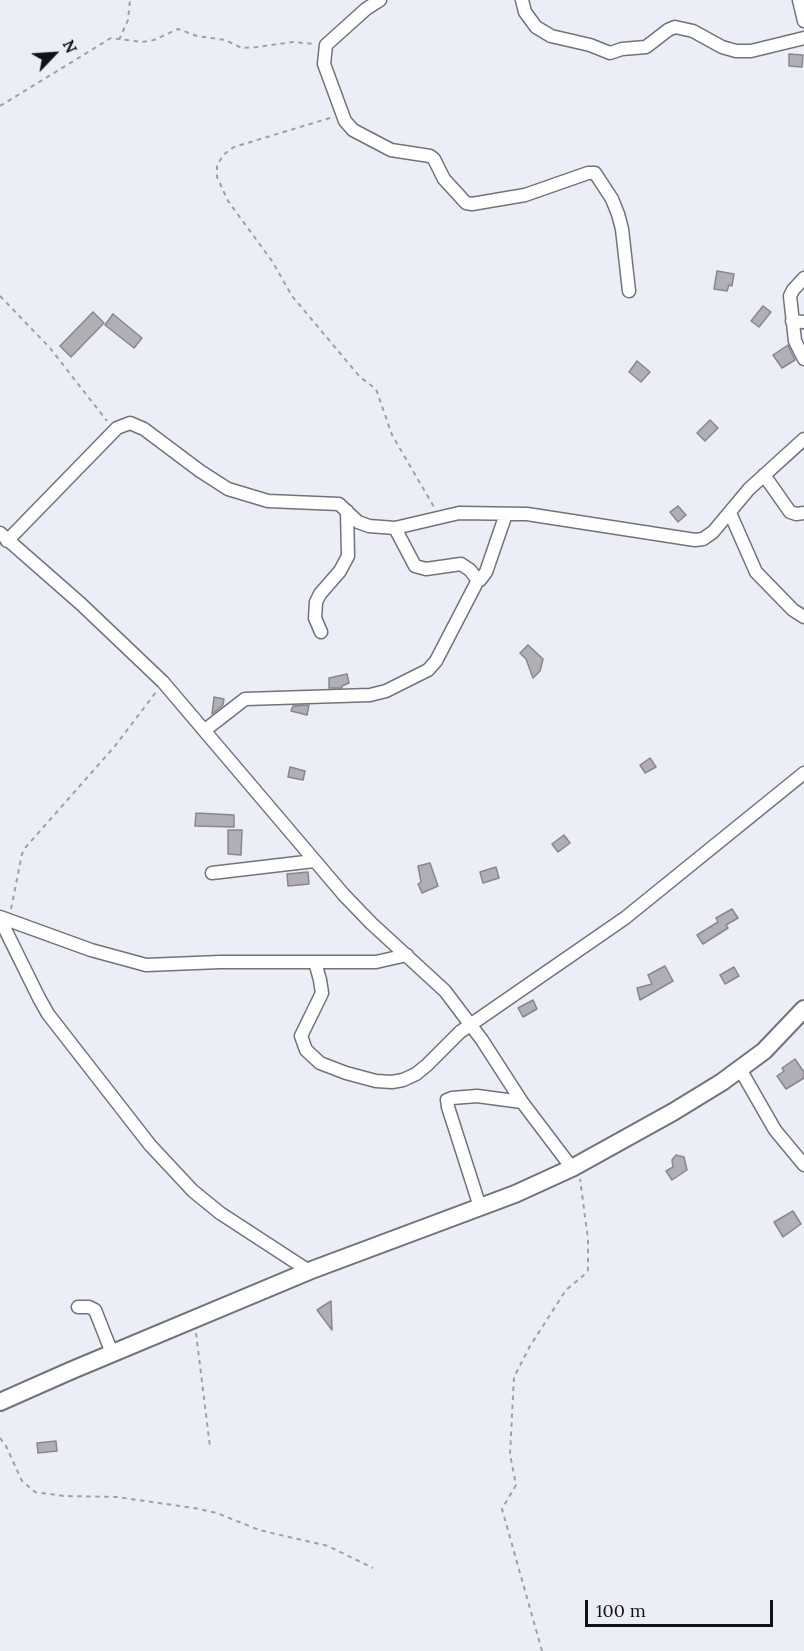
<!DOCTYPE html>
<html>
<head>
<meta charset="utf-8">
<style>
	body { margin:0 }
	#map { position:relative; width:804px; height:1651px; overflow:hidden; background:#eceef7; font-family:Lora,serif }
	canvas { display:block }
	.north { position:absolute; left:24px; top:24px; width:60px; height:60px; -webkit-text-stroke:4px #eceef7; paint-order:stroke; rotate:65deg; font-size:16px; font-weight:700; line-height:24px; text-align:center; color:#121216 }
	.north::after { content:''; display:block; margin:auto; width:21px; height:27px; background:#121216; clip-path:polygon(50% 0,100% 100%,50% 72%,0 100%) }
	.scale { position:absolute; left:585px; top:1600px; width:188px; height:27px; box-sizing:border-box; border:3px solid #121216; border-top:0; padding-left:8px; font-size:18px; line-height:21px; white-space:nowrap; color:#121216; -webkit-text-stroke:4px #eceef7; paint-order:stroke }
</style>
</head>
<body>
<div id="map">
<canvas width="804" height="1651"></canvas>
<div class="north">N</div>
<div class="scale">100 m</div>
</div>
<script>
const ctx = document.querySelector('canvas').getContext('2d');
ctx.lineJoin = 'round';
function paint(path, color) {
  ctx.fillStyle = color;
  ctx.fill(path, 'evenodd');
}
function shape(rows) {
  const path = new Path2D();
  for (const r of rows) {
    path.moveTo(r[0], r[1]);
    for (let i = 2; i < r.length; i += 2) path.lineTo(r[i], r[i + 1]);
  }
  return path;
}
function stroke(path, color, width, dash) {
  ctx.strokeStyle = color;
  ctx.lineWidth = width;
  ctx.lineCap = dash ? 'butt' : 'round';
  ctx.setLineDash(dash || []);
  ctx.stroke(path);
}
const building = shape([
	[789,54,803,55,802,67,789,66,789,54],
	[717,271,734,274,732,286,729,285,727,291,714,289,717,271],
	[763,306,771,312,759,327,751,321,763,306],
	[93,312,104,323,71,357,60,346,93,312],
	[113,314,142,338,134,348,105,325,113,314],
	[788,345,795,360,782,368,773,355,788,345],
	[637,361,650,372,641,382,629,372,637,361],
	[710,420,718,428,705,441,697,433,710,420],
	[678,506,686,515,678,522,670,512,678,506],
	[528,645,543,659,540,671,533,678,526,659,520,653,528,645],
	[347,674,349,683,342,686,342,688,329,688,329,678,347,674],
	[214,697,224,699,223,705,212,714,214,697],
	[309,705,307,715,291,711,293,706,309,705],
	[650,758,656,767,645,773,640,765,650,758],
	[290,767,305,771,303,780,288,777,290,767],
	[196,813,234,815,234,827,195,826,196,813],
	[228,830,242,830,241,855,228,854,228,830],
	[564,835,570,843,558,852,552,844,564,835],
	[430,863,438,886,422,893,418,884,421,882,418,866,430,863],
	[496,867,499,878,483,883,480,872,496,867],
	[308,872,309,884,288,886,287,874,308,872],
	[732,909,738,918,726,925,728,928,703,944,697,935,718,922,716,918,732,909],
	[665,966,673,981,640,1000,637,988,652,984,648,975,665,966],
	[734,967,739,976,725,984,720,975,734,967],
	[533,1000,537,1009,523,1017,518,1008,533,1000],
	[795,1059,804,1072,804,1078,786,1089,777,1076,784,1071,782,1068,795,1059],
	[676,1155,684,1157,687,1170,672,1180,666,1171,673,1167,672,1160,676,1155],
	[793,1211,801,1224,783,1237,774,1222,793,1211],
	[331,1301,332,1330,317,1310,331,1301],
	[56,1441,57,1451,38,1453,37,1443,56,1441]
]);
paint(building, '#b2aeb6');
stroke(building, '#8a868e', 1.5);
const street = shape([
	[380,0,366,9,326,45,324,64,345,121,353,130,391,150,430,156,434,159,444,179,466,203,472,204,525,195,588,173,595,173,612,199,618,214,622,229,629,291],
	[522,0,525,12,536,27,551,36,590,45,610,53,622,49,646,47,668,30,675,27,693,31,722,47,736,51,751,51,804,38],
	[799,0,804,21],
	[804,278,793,290,790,296,795,341,804,359],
	[792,321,804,322],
	[764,475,790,512,796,514,804,513],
	[730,513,756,572,793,610,804,617],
	[395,528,415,566,426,569,461,564,470,570,477,579,480,580,486,572,506,514],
	[0,533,81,604,163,682,344,895,371,923,445,991,482,1040,522,1102,572,1168],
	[7,541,117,428,130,423,144,429,200,471,228,489,268,501,339,504,358,522,369,526,395,528,459,513,527,514,695,540,703,539,713,532,749,489,804,439],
	[321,632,315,618,316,602,320,594,340,571,348,556,347,511],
	[205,730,245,699,370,695,386,691,428,670,436,661,478,580],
	[212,873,314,861],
	[0,917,91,950,146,965,220,962,376,962,407,955],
	[0,919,39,998,48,1014,150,1145,193,1191,220,1213,309,1271],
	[315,962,320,980,322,993,301,1036,306,1050,320,1063,346,1073,376,1081,392,1082,403,1080,416,1074,427,1065,460,1032,625,918,804,773],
	[740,1069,775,1130,804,1165],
	[480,1207,448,1107,447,1100,452,1098,477,1096,522,1102],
	[78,1307,89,1307,95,1310,112,1353]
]);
const secondary = shape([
	[0,1402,70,1371,309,1271,515,1194,572,1168,673,1112,722,1082,764,1051,804,1009]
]);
stroke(street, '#71727b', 15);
stroke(secondary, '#71727b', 20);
stroke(shape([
	[119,40,128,20,130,0],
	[0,106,111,38,142,42,154,40,178,29,197,36,225,40,242,48,257,47,293,42,314,44],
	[330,118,234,147,223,155,217,166,217,177,228,201,272,261,292,296,360,377,376,389,392,435,434,507],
	[0,296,50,348,107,421],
	[11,909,22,854,25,848,115,746,156,692],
	[196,1333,210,1447],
	[0,1438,6,1446,22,1481,35,1492,64,1496,117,1497,194,1508,217,1513,259,1530,328,1546,373,1568],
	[542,1651,502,1509,516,1485,510,1454,514,1377,530,1346,566,1290,584,1275,588,1270,588,1239,580,1179]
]), '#9fa0a7', 2, [4.5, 4.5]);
stroke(street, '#fff', 12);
stroke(secondary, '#fff', 16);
</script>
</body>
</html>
